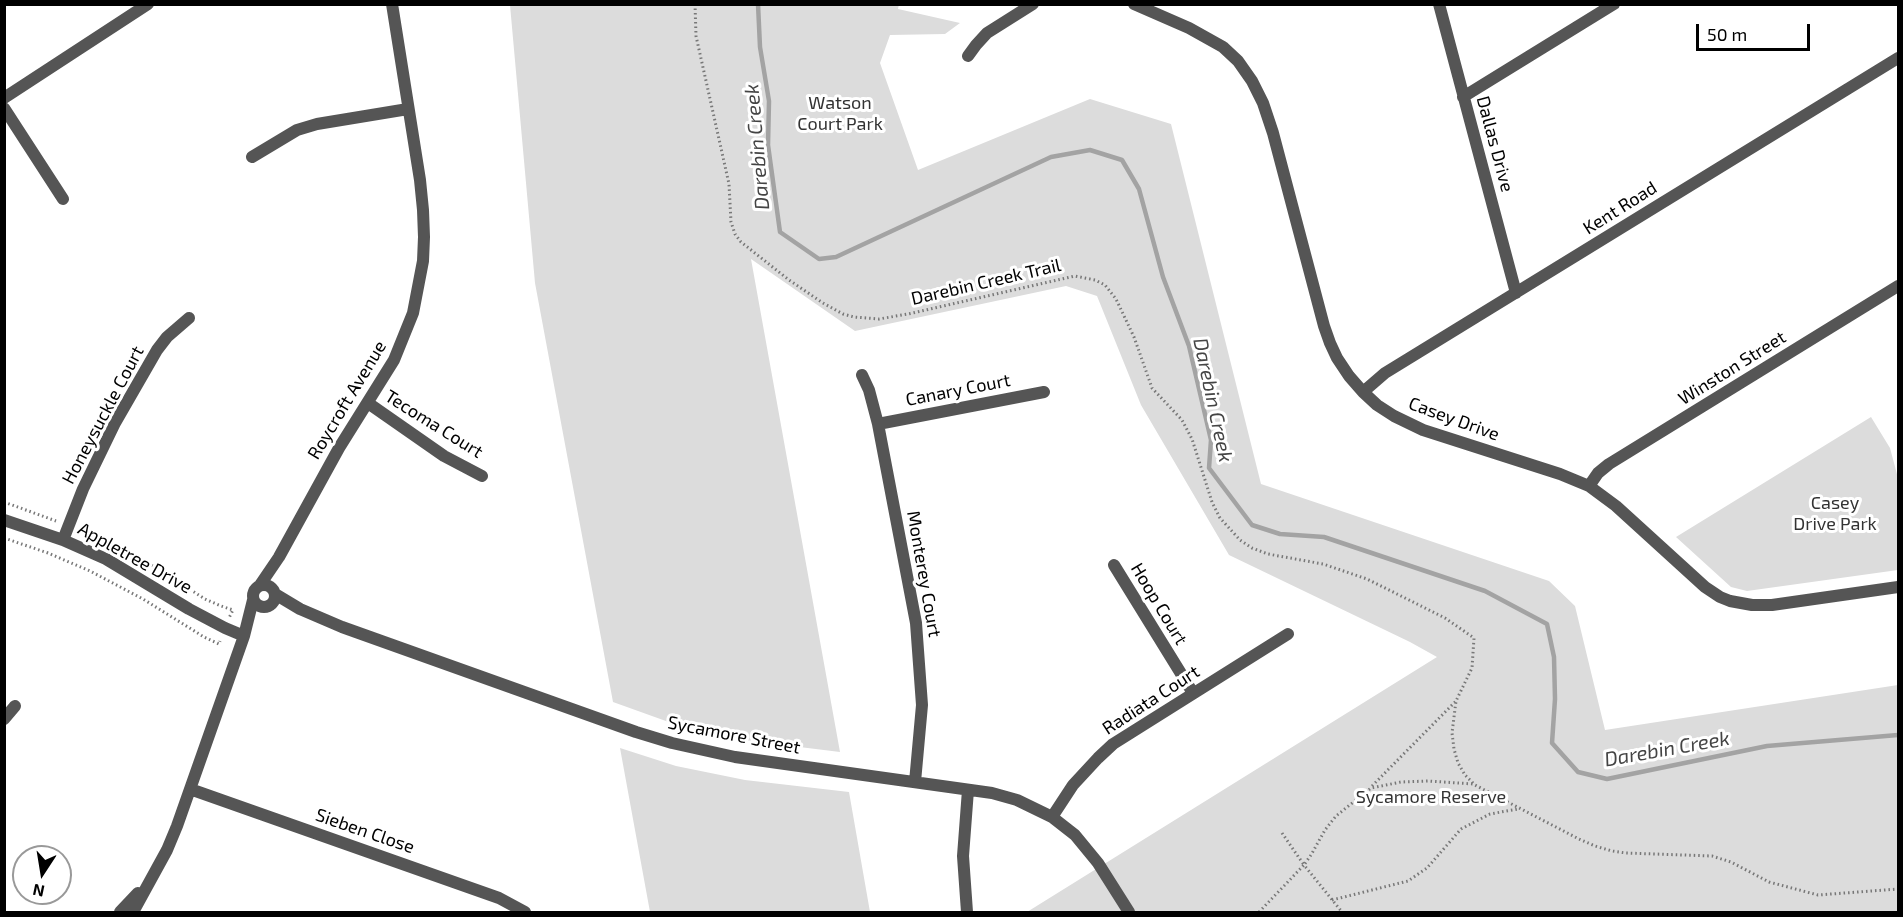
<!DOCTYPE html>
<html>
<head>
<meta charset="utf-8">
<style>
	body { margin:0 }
	#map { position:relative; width:1903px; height:917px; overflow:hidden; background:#fff; font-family:"Exo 2",sans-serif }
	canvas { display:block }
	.frame { position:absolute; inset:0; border:6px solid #000; pointer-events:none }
	.north { position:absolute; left:12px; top:845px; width:60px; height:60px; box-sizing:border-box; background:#fff; border:2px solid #999; border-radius:50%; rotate:192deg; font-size:16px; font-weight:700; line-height:24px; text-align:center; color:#000 }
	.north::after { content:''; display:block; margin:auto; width:21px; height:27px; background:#000; clip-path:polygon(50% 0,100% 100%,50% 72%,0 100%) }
	.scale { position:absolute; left:1696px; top:24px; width:114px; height:27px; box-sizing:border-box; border:3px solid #000; border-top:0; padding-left:8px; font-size:18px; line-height:21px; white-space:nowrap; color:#000; -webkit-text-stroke:4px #fff; paint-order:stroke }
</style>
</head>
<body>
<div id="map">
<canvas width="1903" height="917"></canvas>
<div class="frame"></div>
<div class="north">N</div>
<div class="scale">50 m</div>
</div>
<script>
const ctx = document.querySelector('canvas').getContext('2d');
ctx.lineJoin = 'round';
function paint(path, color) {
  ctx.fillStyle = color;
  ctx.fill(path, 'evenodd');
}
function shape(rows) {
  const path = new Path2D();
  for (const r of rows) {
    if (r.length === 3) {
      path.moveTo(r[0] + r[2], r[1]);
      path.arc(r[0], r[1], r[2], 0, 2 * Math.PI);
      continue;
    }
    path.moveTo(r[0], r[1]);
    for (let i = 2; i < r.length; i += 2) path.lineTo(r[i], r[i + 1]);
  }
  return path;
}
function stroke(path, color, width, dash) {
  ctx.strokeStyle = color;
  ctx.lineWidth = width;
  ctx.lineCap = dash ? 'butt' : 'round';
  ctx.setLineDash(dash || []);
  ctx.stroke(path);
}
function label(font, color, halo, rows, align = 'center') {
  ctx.font = font + ' "Exo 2",sans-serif';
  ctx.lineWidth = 6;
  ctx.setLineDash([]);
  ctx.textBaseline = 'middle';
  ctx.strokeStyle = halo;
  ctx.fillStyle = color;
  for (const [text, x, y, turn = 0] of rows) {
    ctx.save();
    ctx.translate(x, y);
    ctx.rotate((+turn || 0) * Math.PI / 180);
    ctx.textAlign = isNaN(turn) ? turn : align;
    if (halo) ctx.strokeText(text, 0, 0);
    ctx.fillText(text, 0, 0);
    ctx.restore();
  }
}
paint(shape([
	[899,4,898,9,960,23,945,34,890,35,880,63,918,170,1090,99,1171,124,1261,484,1549,581,1575,606,1605,730,1898,685,1898,912,1027,912,1437,657,1410,642,1229,555,1141,405,1097,296,1066,286,855,331,751,259,840,752,751,741,677,725,613,702,535,283,510,5],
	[1871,417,1890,448,1898,478,1898,570,1747,591,1731,587,1676,537],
	[620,748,676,766,745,780,849,792,870,912,650,912]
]), '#dcdcdc');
stroke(shape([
	[758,4,760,47,769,101,768,145,780,232,819,259,836,257,1051,157,1090,150,1122,160,1139,189,1163,277,1189,346,1211,440,1209,468,1252,525,1280,534,1324,537,1485,591,1547,624,1554,657,1555,699,1552,743,1578,772,1607,779,1767,746,1898,735]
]), '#a3a3a3', 4.5);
stroke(shape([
	[695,4,696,36,729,184,731,222,735,234,741,242,789,280,823,303,843,314,854,317,879,319,908,314,1075,276,1095,280,1105,285,1116,299,1134,337,1152,388,1182,420,1192,439,1212,502,1220,518,1240,540,1252,548,1268,554,1323,564,1367,579,1445,618,1474,638,1472,668,1456,701,1452,733,1454,749,1458,763,1465,775,1475,785,1579,839,1595,846,1612,851,1626,853,1712,856,1731,862,1769,882,1818,895,1898,889],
	[4,502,56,521],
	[79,530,97,537,155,567,205,599,221,606,233,610,229,618],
	[4,538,48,553,90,571,143,599,204,637,219,644,220,641],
	[1372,786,1456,701],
	[1282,833,1304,865,1311,855,1325,830,1336,816,1371,788,1401,782,1428,781,1473,784],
	[1332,900,1408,881,1427,868,1461,829,1490,814,1518,809],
	[1259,912,1304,865,1342,912]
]), '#777', 3, [1.5, 3]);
stroke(shape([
	[1134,4,1189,28,1223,47,1238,61,1252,81,1263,103,1273,133,1324,326,1330,343,1337,358,1349,376,1363,392,1377,405,1394,416,1423,430,1560,474,1589,486,1616,506,1705,587,1720,597,1730,601,1752,605,1772,605,1898,587],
	[1439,4,1516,293],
	[968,56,976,45,987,33,1033,4],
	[1463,97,1614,4],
	[4,98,148,4],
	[4,108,63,199],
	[252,157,297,130,317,124,408,109],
	[862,375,869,390,878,424,916,623,922,705,915,782],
	[1363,392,1385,373,1898,58],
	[368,403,444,456,482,476],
	[878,424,1044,392],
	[1589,486,1598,473,1609,464,1898,286],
	[4,520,63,540,106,559,189,609,225,628,244,636],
	[63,540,83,489,115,423,157,350,167,337,189,318],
	[1114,565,1193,693],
	[264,596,11],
	[260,585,279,557,339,448,394,360,413,313,423,261,424,237,423,210,420,180,392,4],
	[275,594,300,609,342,627,636,732,672,743,735,757,992,793,1017,800,1052,817,1075,835,1098,863,1129,912],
	[4,719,15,706],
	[190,789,499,898,525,912],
	[1052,817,1073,785,1098,758,1113,744,1288,634],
	[120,912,138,893],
	[133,912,167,850,177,826,244,636,253,600],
	[967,912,963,856,968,790]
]), '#555', 12);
label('18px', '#333', '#fff', [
	["Watson",840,103],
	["Court Park",840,124],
	["Casey",1835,503],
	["Drive Park",1835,524],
	["Sycamore Reserve",1431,797]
]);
label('18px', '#000', '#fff', [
	["Dallas Drive",1495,144,75],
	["Kent Road",1620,208,-32],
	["Darebin Creek Trail",986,282,-13],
	["Winston Street",1732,368,-32],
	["Canary Court",958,390,-11],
	["Roycroft Avenue",347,400,-59],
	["Honeysuckle Court",103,415,-62],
	["Casey Drive",1454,419,20],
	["Tecoma Court",434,424,32],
	["Appletree Drive",135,558,29],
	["Monterey Court",924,574,80],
	["Hoop Court",1159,604,59],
	["Radiata Court",1151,700,-33],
	["Sycamore Street",734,735,11],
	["Sieben Close",365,831,19]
]);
label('italic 20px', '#444', '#fff', [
	["Darebin Creek",757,147,-95],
	["Darebin Creek",1213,400,78],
	["Darebin Creek",1667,749,-10]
]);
</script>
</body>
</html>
